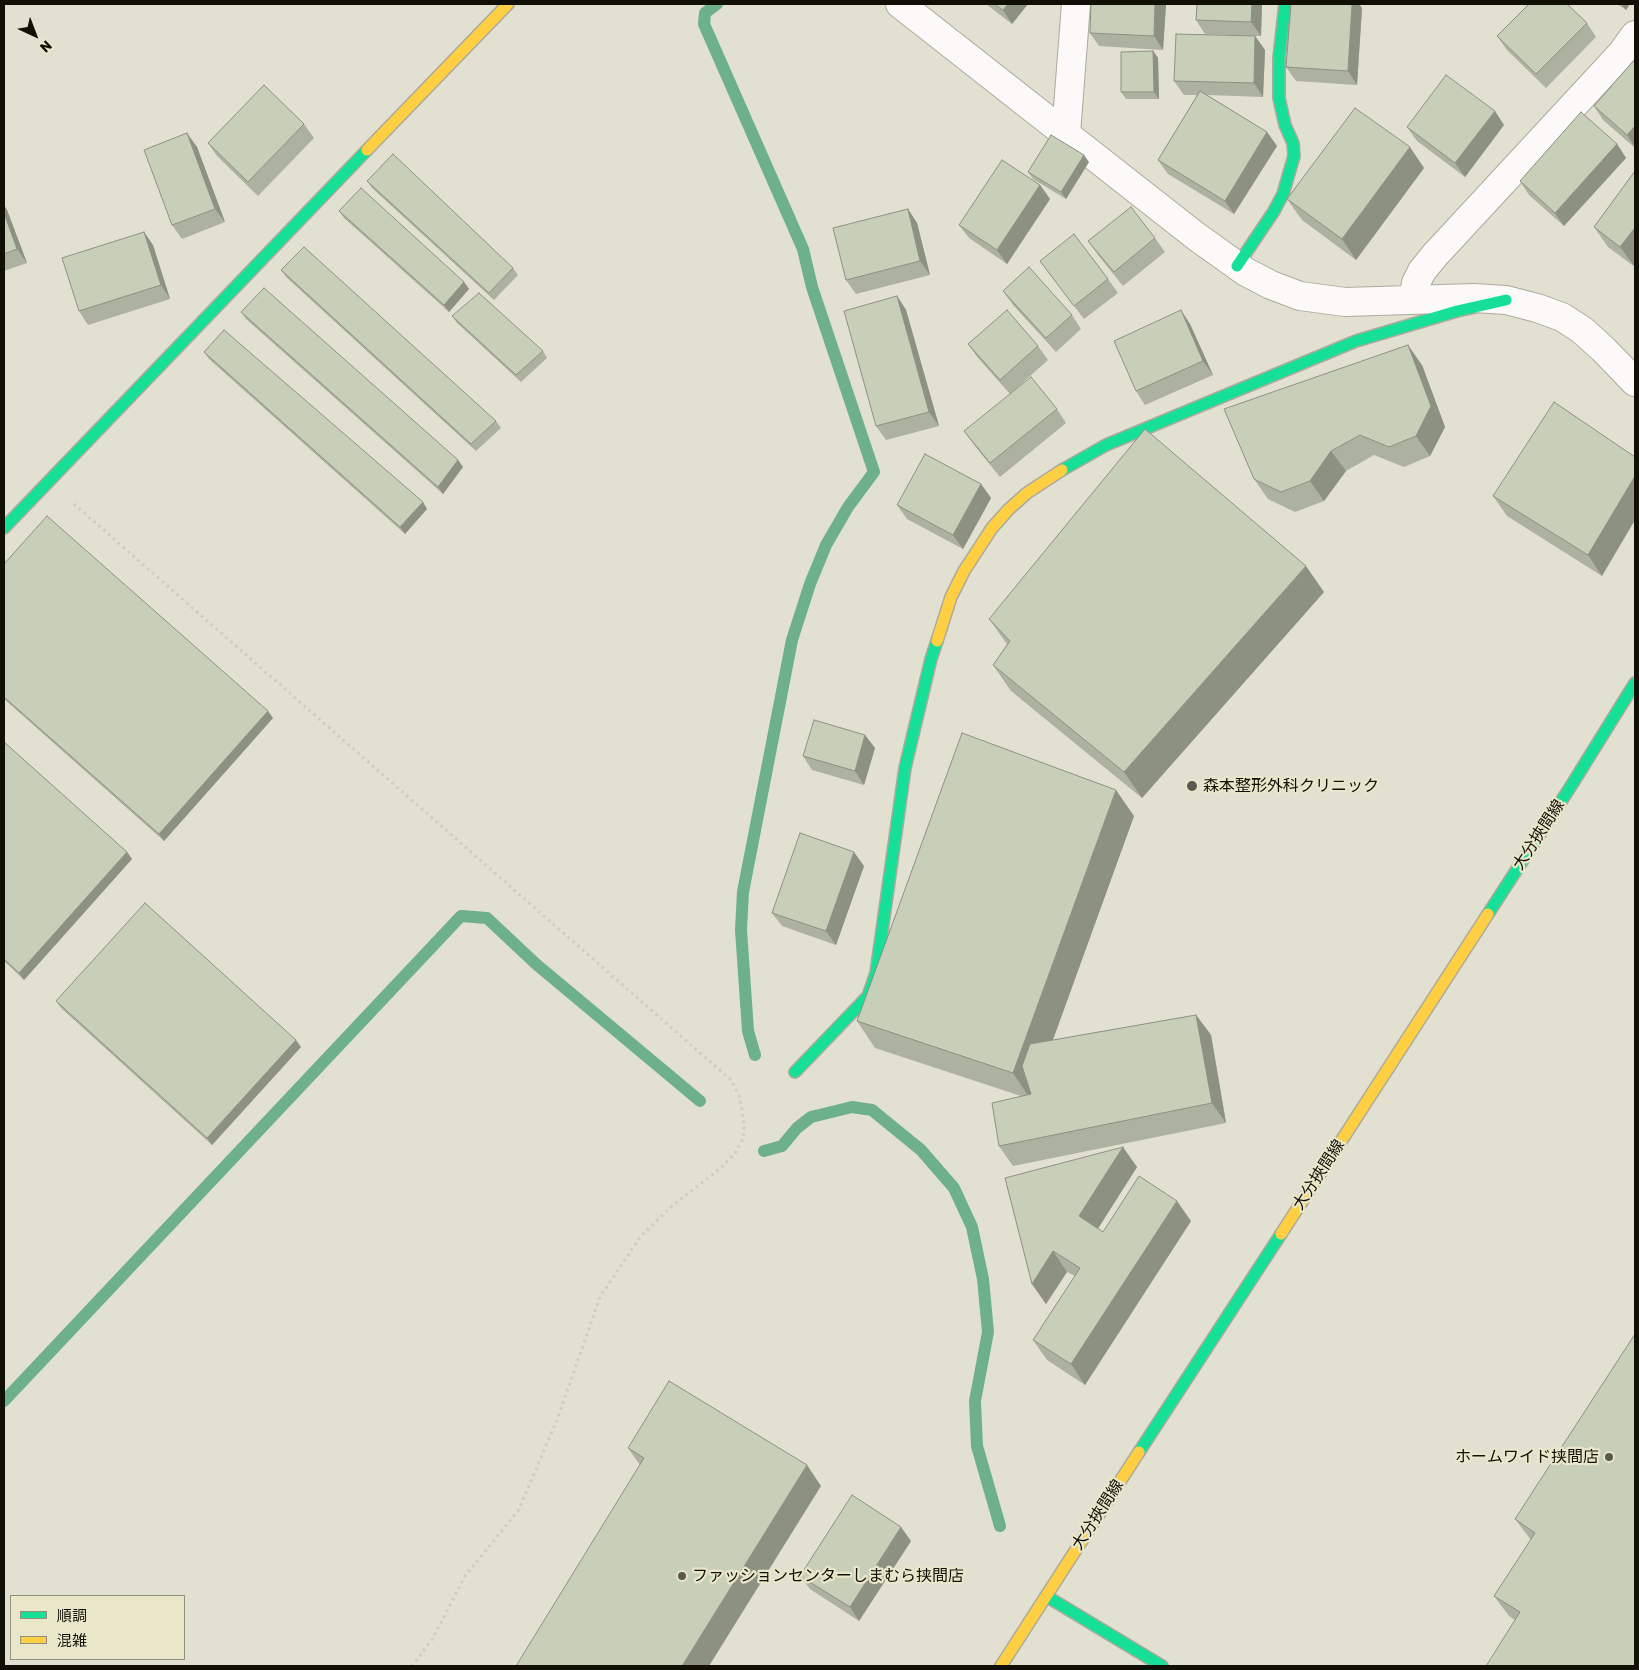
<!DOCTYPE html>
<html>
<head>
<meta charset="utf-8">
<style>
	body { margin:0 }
	#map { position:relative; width:1639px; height:1670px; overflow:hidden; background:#e2e0d1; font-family:Rubik,"Noto Sans JP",sans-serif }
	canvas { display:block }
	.frame { position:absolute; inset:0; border:5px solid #111007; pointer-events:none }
	.legend { position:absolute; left:10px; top:1595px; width:175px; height:65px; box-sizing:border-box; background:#e9e6ca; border:1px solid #93907c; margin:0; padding:6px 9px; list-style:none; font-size:15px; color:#111007 }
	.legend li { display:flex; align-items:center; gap:10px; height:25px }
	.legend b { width:25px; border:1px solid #93907c }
	.north { position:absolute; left:10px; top:10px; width:50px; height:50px; -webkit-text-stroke:4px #e9e6ca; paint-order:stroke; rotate:137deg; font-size:14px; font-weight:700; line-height:20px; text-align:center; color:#111007 }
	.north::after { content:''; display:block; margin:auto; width:18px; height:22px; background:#111007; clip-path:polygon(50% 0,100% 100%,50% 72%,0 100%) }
</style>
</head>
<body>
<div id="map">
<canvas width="1639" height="1670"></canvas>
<div class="frame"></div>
<ul class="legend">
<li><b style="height:6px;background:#16e098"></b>順調</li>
<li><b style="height:6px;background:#ffcf43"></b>混雑</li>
</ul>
<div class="north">N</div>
</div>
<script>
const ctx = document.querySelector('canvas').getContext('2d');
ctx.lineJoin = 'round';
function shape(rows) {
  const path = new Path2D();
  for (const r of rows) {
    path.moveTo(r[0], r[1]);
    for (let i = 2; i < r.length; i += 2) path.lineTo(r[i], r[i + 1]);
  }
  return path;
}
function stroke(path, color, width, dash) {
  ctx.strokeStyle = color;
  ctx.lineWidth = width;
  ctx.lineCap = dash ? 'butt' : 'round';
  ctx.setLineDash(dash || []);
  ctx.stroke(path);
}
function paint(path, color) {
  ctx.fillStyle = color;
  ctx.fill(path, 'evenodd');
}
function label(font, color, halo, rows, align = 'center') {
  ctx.font = font + ' Rubik,"Noto Sans JP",sans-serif';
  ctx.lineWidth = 4.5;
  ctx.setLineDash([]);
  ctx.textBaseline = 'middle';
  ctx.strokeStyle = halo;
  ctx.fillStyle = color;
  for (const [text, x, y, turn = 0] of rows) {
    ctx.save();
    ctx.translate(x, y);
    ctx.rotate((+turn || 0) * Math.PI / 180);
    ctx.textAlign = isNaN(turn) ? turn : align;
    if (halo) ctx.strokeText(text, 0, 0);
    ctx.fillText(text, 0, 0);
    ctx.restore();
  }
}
stroke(shape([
	[717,4,705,13,704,24,803,249,812,287,874,472,848,507,826,545,810,584,792,640,743,892,741,930,748,1031,755,1055],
	[764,1151,782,1146,797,1128,811,1117,852,1107,872,1110,921,1150,954,1188,972,1227,983,1279,988,1332,975,1401,977,1446,1000,1526],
	[4,1401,461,916,487,918,536,964,700,1101]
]), '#6eb08c', 12);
const street = shape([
	[900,4,1197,237,1246,272,1271,285,1300,296,1345,302,1474,298,1506,300,1537,308,1562,317,1582,330,1603,349,1635,382],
	[1066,133,1076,4],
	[1413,300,1416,283,1422,271,1435,255,1622,53,1635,35]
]);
const fast = shape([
	[1237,266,1274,211,1283,194,1294,156,1293,143,1285,125,1279,98,1279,58,1285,4],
	[1062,470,1106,445,1356,341,1457,311,1506,300],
	[4,528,367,150],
	[1488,914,1571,786,1635,683],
	[795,1072,868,996,876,973,905,768,931,659,937,641],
	[1139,1452,1281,1234],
	[1046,1596,1162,1666]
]);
const slow = shape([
	[367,150,508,4],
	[937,641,951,597,964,571,992,528,1009,509,1027,493,1062,470],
	[1281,1234,1488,914],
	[1001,1666,1139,1452]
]);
stroke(street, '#acaa9e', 30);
stroke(fast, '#acaa9e', 14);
stroke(slow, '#acaa9e', 14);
stroke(shape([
	[74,504,731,1080,740,1098,744,1125,743,1139,735,1153,722,1167,672,1206,641,1236,600,1297,557,1420,518,1511,465,1576,433,1638,412,1666]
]), '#cdccc8', 3, [2.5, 4]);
stroke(street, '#fbfaf8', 28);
stroke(fast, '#16e098', 11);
stroke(slow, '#ffcf43', 11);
paint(shape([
	[986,4,1028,4,1012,24],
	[1091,4,1166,4,1163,50,1099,46,1090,33],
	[1197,4,1262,4,1261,36,1255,36,1265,50,1263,97,1207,95,1267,132,1277,146,1234,214,1168,174,1158,160,1197,95,1184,95,1174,81,1255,36,1205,34,1196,20],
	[1617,4,1630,4,1626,10],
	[1362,8,1357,85,1296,81,1286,67],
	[1587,23,1596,37,1546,88,1507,50,1497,36],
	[1153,51,1158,58,1159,99,1126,99,1121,92],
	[1635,59,1635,148,1603,120,1594,106],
	[304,124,314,138,258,196,217,156,208,143],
	[1504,125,1465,177,1417,141,1407,127],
	[1617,144,1626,158,1564,226,1529,195,1520,181],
	[197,147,225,222,182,239,172,225],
	[1089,162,1066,199,1033,179,1028,172],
	[1424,168,1356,260,1302,220,1287,199],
	[1635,171,1635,267,1608,247,1594,227],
	[367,181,513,268,518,275,494,300,372,188],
	[1040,185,1050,199,1007,264,969,238,959,225],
	[4,205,7,210,27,263,4,271],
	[908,209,917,223,930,275,856,294,846,280],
	[339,211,464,282,469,289,449,312,344,218],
	[1155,238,1165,252,1123,286,1098,255,1088,241],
	[153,245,170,299,88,325,79,311],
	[1040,261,1108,279,1118,293,1084,319],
	[281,270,496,421,501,428,476,451,286,277],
	[1003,291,1072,315,1081,329,1056,352,1013,305],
	[897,296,906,310,939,426,886,440,876,426],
	[241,312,458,460,463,467,443,494,246,319],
	[452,316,543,351,547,358,521,382,457,323],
	[1190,324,1213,375,1145,405,1136,391],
	[968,344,1038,346,1048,360,1010,394,978,358],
	[204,352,427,509,405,534,209,359],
	[1422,365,1445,427,1430,456,1404,467,1374,455,1346,471,1324,501,1295,512,1268,499,1254,479],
	[1057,409,1066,423,1000,477,974,445,964,431],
	[1635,457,1602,576,1507,516,1493,496],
	[981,484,991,498,963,549,907,519,897,505],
	[4,564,273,718,164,841,4,699],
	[1324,592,1142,798,1011,691,993,665,1007,644,989,619],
	[865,735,875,748,864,785,812,770,803,756],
	[4,742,127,852,132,859,24,980,4,961],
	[1134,816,1053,1040,1196,1015,1211,1035,1226,1123,1013,1166,999,1146,1021,1096,875,1048,857,1021],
	[864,866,836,945,782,926,772,913],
	[56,1001,301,1047,212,1145,61,1008],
	[1137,1167,1098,1229,1103,1232,1191,1221,1085,1385,1047,1360,1033,1340,1075,1276,1067,1272,1046,1304,1032,1284,1005,1178],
	[1635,1334,1635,1666,1515,1620,1509,1616,1494,1596,1531,1540,1515,1519],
	[628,1448,821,1486,640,1465],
	[911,1541,859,1621,810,1589,800,1576]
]), '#acb29f');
paint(shape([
	[1008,4,1028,4,1012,24,1003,10],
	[1155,4,1166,4,1163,50,1154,36],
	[1252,4,1262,4,1261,36,1251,22],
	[1352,4,1359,4,1362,8,1357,85,1348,71],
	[1621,4,1630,4,1626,10],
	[1255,36,1265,50,1263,97,1254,83],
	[1153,51,1158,58,1159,99,1154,92],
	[1495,111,1504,125,1465,177,1455,163],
	[1635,126,1635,147,1627,135],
	[1267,132,1277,146,1234,214,1225,201],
	[187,133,197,147,225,222,215,209],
	[1617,144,1626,158,1564,226,1555,213],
	[1410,147,1424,168,1356,260,1342,239],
	[1084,155,1089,162,1066,199,1061,192],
	[1040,185,1050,199,1007,264,997,250],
	[4,205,7,210,27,263,17,249,4,213],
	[908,209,917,223,930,275,920,261],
	[1634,229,1635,230,1635,267,1620,247],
	[144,232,153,245,170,299,161,285],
	[464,282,469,289,449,312,444,305],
	[897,296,906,310,939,426,929,412],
	[1181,310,1190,324,1213,375,1203,361],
	[1408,345,1422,365,1445,427,1430,456,1416,436],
	[1331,451,1346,471,1324,501,1310,481],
	[458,460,463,467,443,494,438,487],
	[1635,476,1635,520,1602,576,1588,555],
	[981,484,991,498,963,549,953,535],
	[423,502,427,509,405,534,400,527],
	[1306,566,1324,592,1142,798,1124,772],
	[268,711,273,718,164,841,159,834],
	[865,735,875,748,864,785,855,771],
	[1116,790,1134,816,1031,1100,1013,1073],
	[127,852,132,859,24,980,19,973],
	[854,852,864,866,836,945,826,931],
	[1196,1015,1211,1035,1226,1123,1212,1103],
	[296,1040,301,1047,212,1145,207,1138],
	[1123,1147,1137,1167,1093,1236,1079,1216],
	[1177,1201,1191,1221,1085,1385,1071,1364],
	[1053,1251,1067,1272,1046,1304,1032,1284],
	[807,1465,821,1486,709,1666,682,1666],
	[901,1527,911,1541,859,1621,850,1607]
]), '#8c9182');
const building = shape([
	[994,4,1008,4,1003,10,994,4],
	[1091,4,1155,4,1154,36,1090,33,1091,4],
	[1197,4,1252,4,1251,22,1196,20,1197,4],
	[1291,4,1352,4,1348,71,1286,67,1291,4],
	[1529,4,1567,4,1587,23,1536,74,1497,36,1529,4],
	[1176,34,1255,36,1254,83,1174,81,1176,34],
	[1153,51,1154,92,1121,92,1121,52,1153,51],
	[1635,59,1635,126,1627,135,1594,106,1635,59],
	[1446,75,1495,111,1455,163,1407,127,1446,75],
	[264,85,304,124,248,182,208,143,264,85],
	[1200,91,1267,132,1225,201,1158,160,1200,91],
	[1355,108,1410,147,1342,239,1287,199,1355,108],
	[1581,112,1617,144,1555,213,1520,181,1581,112],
	[187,133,215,209,172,225,144,150,187,133],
	[1051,135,1084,155,1061,192,1028,172,1051,135],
	[393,154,513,268,489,293,367,181,393,154],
	[1002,160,1040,185,997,250,959,225,1002,160],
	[1635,171,1635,229,1634,229,1620,247,1594,227,1635,171],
	[361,188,464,282,444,305,339,211,361,188],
	[1131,207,1155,238,1114,272,1088,241,1131,207],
	[908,209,920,261,846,280,833,228,908,209],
	[4,213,17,249,4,254,4,213],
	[144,232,161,285,79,311,62,258,144,232],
	[1074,234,1108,279,1074,306,1040,261,1074,234],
	[304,247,496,421,471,444,281,270,304,247],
	[1029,267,1072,315,1046,338,1003,291,1029,267],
	[264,288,458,460,438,487,241,312,264,288],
	[479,293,543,351,516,375,452,316,479,293],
	[897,296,929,412,876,426,844,311,897,296],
	[1007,310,1038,346,1000,380,968,344,1007,310],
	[1181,310,1203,361,1136,391,1114,341,1181,310],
	[224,330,423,502,400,527,204,352,224,330],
	[1408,345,1431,406,1416,436,1389,447,1360,435,1331,451,1310,481,1281,492,1254,479,1224,409,1408,345],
	[1031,377,1057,409,990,463,964,431,1031,377],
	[1554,402,1635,457,1635,476,1588,555,1493,496,1554,402],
	[1145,429,1306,566,1124,772,993,665,1010,641,989,619,1145,429],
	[925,454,981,484,953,535,897,505,925,454],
	[47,516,268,711,159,834,4,697,4,564,47,516],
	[814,720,865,735,855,771,803,756,814,720],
	[962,733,1116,790,1013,1073,857,1021,962,733],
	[4,742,127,852,19,973,4,959,4,742],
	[800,833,854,852,826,931,772,913,800,833],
	[145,903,296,1040,207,1138,56,1001,145,903],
	[1196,1015,1212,1103,999,1146,992,1103,1031,1094,1022,1066,1030,1044,1196,1015],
	[1123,1147,1079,1216,1103,1232,1139,1176,1177,1201,1071,1364,1033,1340,1080,1268,1053,1251,1032,1284,1005,1178,1123,1147],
	[1635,1334,1635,1666,1486,1666,1520,1612,1494,1596,1535,1533,1515,1519,1635,1334],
	[669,1381,807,1465,682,1666,516,1666,644,1458,628,1448,669,1381],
	[852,1495,901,1527,850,1607,800,1576,852,1495]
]);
paint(building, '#c8cfb9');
stroke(building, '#8c9182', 1);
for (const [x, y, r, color] of [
	[1192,786,6,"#5a594e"],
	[1609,1457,5,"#5a594e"],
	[682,1576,5,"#5a594e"]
]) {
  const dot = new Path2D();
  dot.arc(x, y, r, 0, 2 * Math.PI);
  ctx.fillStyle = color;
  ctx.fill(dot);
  stroke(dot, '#e9e6ca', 2);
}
label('16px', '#111007', '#e9e6ca', [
	["森本整形外科クリニック",1203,786],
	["ホームワイド挟間店",1599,1457,"right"],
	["ファッションセンターしまむら挟間店",692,1576]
], 'left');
label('16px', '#111007', '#e9e6ca', [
	["大分挾間線",1539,835,-57],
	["大分挾間線",1319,1175,-57],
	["大分挾間線",1098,1515,-57]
]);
</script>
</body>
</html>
